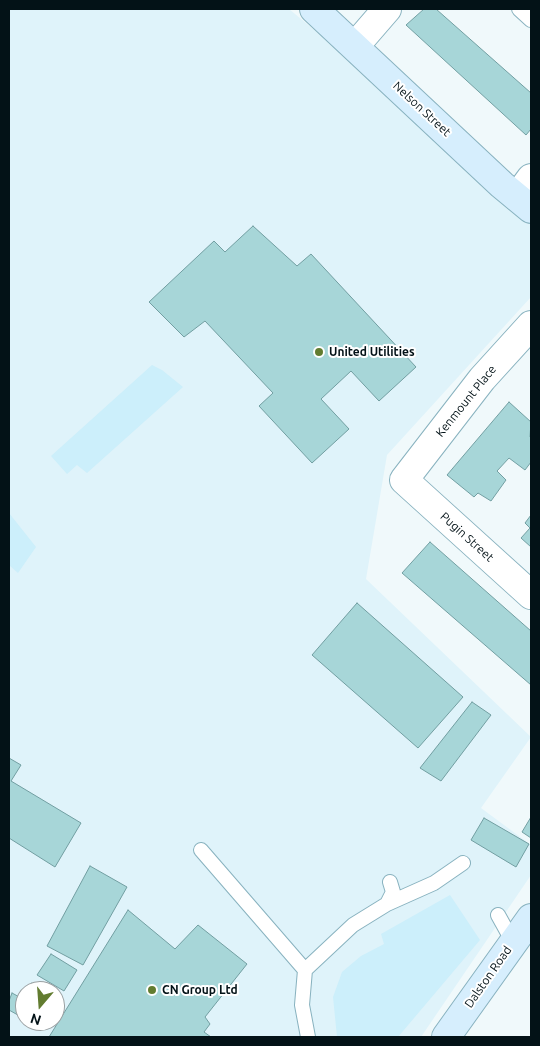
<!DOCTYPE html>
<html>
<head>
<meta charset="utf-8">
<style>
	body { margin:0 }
	#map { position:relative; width:540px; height:1046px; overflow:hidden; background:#f0f9fb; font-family:Ubuntu,sans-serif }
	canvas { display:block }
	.frame { position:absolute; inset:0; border:10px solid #031217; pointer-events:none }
	.north { position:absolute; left:15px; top:981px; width:50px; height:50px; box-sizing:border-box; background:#fff; border:1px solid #9aa0a2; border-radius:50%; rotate:198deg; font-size:14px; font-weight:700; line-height:20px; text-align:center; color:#031217 }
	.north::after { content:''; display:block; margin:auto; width:18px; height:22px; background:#627c30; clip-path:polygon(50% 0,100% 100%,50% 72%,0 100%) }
</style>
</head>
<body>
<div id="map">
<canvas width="540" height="1046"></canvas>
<div class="frame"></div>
<div class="north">N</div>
</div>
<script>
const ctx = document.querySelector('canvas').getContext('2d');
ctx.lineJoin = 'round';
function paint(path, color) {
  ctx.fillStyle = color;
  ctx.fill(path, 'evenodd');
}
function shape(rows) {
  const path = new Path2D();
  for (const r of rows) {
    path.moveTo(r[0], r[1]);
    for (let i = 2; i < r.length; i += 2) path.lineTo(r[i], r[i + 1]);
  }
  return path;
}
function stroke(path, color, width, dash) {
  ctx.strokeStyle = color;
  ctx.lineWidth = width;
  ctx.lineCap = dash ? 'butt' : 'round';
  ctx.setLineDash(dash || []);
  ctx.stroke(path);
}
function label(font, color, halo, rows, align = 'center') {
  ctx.font = font + ' Ubuntu,sans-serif';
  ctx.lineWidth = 4;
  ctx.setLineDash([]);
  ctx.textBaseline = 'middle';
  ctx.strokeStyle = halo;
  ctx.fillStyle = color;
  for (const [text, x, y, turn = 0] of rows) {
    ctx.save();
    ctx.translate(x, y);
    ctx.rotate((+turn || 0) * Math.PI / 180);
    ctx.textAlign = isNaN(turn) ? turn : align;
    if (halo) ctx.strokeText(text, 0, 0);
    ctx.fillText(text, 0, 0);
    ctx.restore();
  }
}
paint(shape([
	[9,9,289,9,502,185,531,216,531,297,387,455,366,579,531,737,481,808,531,845,531,875,421,1037,9,1037],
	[25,991,55,991,55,1021,25,1021]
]), '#dff3fa');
paint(shape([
	[152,365,162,370,183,387,87,473,77,465,67,474,51,456],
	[9,513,36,547,18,573,9,565],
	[450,895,480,940,398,1037,337,1037,333,997,342,972,361,956,384,944,381,934]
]), '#cceffb');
const building = shape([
	[424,9,436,9,531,93,531,129,526,135,406,25,424,9],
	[253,226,297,266,311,254,416,367,379,401,351,371,321,399,349,429,312,463,259,406,273,393,205,321,184,337,149,302,214,241,225,252,253,226],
	[509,402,531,422,530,437,531,438,531,462,525,470,509,458,497,471,506,480,491,501,478,493,474,497,447,475,509,402],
	[531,515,531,547,521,538,530,528,525,523,531,515],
	[430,542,531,631,531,685,402,573,430,542],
	[357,603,463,697,418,748,312,655,357,603],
	[472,702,491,715,441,781,420,768,472,702],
	[9,758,21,765,11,781,81,823,55,867,9,838,9,758],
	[531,817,531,838,522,832,531,817],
	[484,818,529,844,516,867,471,840,484,818],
	[90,866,127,887,83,965,47,946,90,866],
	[128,910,175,949,198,925,247,964,205,1017,210,1024,204,1032,211,1037,49,1037,128,910],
	[51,954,77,970,64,991,37,975,51,954],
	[32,983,46,991,27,991,32,983],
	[12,993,23,999,25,994,25,1019,9,1010,9,1001,12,993]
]);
paint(building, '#a7d6d8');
stroke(building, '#729fa2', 1);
const lane = shape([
	[519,9,531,20],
	[201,850,305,970],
	[387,904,434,883,463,863],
	[498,915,513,942],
	[308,1037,302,1005,305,970,353,925,387,904,393,892,390,882]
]);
const street = shape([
	[355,46,387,9],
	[517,197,531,178],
	[531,325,482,379,404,480,531,595]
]);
const secondary = shape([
	[314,9,502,185,531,209],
	[446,1037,531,918]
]);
stroke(lane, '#88b2bf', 16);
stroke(street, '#88b2bf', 30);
stroke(secondary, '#88b2bf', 30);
stroke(lane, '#fff', 14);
stroke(street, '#fff', 28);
stroke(secondary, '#d6eefd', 28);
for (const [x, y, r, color] of [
	[319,352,5,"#627c30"],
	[152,990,5,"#627c30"]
]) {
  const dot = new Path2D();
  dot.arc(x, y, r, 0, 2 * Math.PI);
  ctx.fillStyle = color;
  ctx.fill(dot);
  stroke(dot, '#fff', 2);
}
label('12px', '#031217', '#fff', [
	["Nelson Street",422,109,43],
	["Kenmount Place",466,401,-51],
	["Pugin Street",467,537,42],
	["Dalston Road",488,977,-55]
]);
label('bold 12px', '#031217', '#fff', [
	["United Utilities",329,352],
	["CN Group Ltd",162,990]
], 'left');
</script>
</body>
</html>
